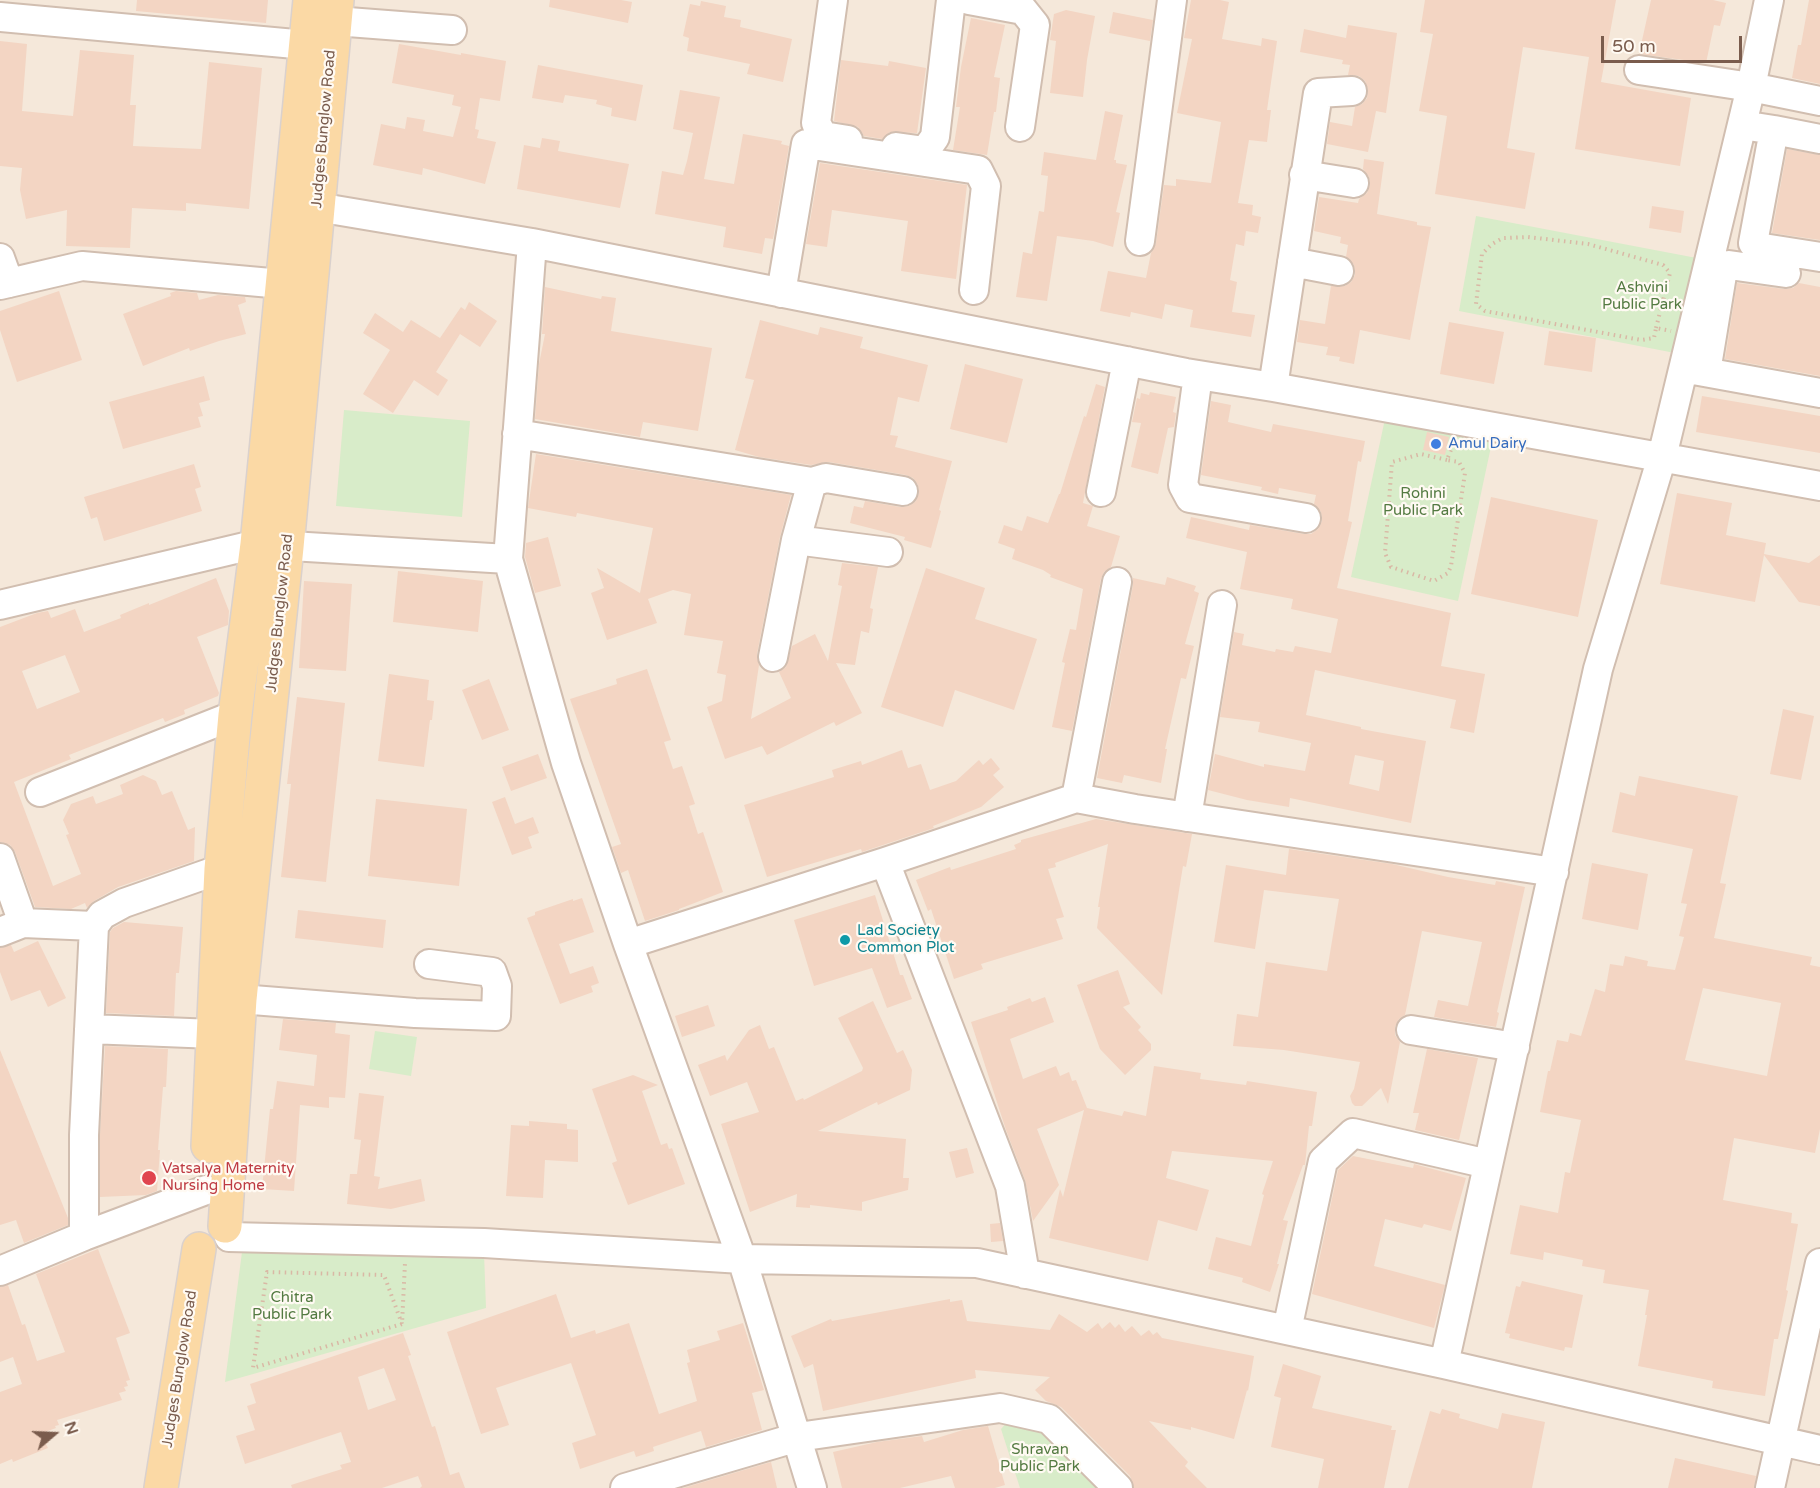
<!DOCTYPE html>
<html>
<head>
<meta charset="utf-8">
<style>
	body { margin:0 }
	#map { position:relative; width:1820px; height:1488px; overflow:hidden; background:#fdf6ec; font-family:"Varela Round",sans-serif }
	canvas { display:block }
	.north { position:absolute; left:24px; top:1404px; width:60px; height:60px; -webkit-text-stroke:4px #fffaf3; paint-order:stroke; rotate:71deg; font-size:16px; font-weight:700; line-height:24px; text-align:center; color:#7a5c4d }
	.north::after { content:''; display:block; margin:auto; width:21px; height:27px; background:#7a5c4d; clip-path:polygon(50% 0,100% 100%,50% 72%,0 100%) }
	.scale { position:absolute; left:1601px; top:36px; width:141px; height:27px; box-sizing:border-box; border:3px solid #7a5c4d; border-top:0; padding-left:8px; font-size:18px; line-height:21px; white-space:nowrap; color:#7a5c4d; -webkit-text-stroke:4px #fffaf3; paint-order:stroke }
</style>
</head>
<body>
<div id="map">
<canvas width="1820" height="1488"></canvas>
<div class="north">N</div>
<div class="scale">50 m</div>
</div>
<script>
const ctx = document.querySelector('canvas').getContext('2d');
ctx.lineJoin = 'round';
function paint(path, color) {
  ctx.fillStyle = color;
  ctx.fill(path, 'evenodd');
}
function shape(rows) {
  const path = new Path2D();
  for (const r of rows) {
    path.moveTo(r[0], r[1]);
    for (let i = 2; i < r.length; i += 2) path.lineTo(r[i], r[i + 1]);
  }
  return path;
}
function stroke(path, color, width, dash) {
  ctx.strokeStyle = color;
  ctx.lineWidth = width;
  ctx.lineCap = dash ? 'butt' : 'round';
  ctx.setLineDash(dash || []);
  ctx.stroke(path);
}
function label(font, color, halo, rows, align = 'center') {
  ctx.font = font + ' "Varela Round",sans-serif';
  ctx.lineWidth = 4.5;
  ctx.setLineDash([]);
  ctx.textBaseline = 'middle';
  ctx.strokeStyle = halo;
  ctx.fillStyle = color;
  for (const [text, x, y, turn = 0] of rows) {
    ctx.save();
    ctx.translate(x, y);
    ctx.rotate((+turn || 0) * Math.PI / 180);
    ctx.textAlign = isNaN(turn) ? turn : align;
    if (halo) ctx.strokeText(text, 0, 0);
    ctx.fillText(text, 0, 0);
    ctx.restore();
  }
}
paint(shape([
	[0,0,1820,0,1820,1488,0,1488]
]), '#f5e8da');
paint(shape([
	[1476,216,1702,259,1680,354,1459,311],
	[344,410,470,421,462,517,336,506],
	[1385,419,1492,442,1458,601,1351,577],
	[375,1031,417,1037,411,1076,369,1069],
	[242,1252,484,1253,486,1308,225,1382],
	[1011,1418,1047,1426,1109,1488,1020,1488,1001,1429]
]), '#d8ecc9');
paint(shape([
	[137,0,268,0,266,23,136,11],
	[550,0,621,0,632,2,628,23,549,7],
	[1191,0,1220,0,1229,2,1222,39,1261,46,1262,38,1277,41,1267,110,1271,110,1267,142,1249,140,1238,203,1253,205,1252,215,1261,217,1258,233,1246,231,1244,246,1236,244,1230,280,1237,282,1232,312,1255,315,1251,337,1190,327,1193,310,1165,304,1162,319,1131,312,1130,317,1100,311,1108,271,1146,278,1151,253,1156,243,1164,185,1176,186,1176,179,1211,183,1221,122,1177,113,1192,39,1184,38],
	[1425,0,1616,0,1601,82,1691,98,1680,166,1575,149,1589,57,1523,47,1507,148,1535,153,1525,209,1435,194,1447,116,1419,111,1433,34,1420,32],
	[1651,0,1713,0,1726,3,1720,26,1714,25,1706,63,1639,54],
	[1809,0,1820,0,1820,84,1792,78,1798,45,1801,45],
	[701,1,726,6,724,17,741,20,740,27,792,39,783,82,747,74,750,64,687,51,689,38,683,36,690,4,700,6],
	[1066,10,1095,16,1087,60,1083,97,1050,93,1056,41,1050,40,1054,14],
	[1113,12,1153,20,1150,41,1109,33],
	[971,18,1005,25,994,77,1000,78,996,112,994,112,987,155,953,150,960,107,956,107,961,67],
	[1348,25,1397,33,1386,113,1376,111,1368,152,1327,144,1330,122,1352,126,1355,107,1362,104,1367,98,1368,89,1365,81,1359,76,1348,75,1350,65,1342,64,1343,60,1300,52,1304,29,1346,38],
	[0,41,27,44,22,111,73,116,80,50,134,55,130,105,136,105,133,146,201,149,209,62,262,68,249,209,186,203,186,211,132,208,130,248,66,246,67,210,26,219,20,190,22,168,0,166],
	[399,44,461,55,461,53,506,61,500,101,480,98,475,129,479,130,477,138,496,142,485,184,423,168,422,175,373,165,381,124,405,129,407,117,425,120,423,131,453,137,461,107,452,105,454,95,392,83],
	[841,60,888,66,889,61,926,68,917,133,890,132,882,139,864,136,858,127,834,121],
	[538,65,643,85,636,121,611,116,612,108,596,104,597,100,565,95,563,103,532,98],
	[680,90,720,97,704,179,734,184,743,134,782,141,781,144,789,146,773,239,765,238,762,254,723,247,726,227,655,214,662,171,683,175,687,161,693,133,673,129],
	[1105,111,1123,115,1114,160,1116,160,1116,163,1127,165,1116,212,1120,213,1113,247,1093,241,1057,236,1047,301,1016,297,1023,252,1032,254,1039,211,1044,212,1048,176,1041,175,1044,152,1096,160],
	[542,138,560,141,558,151,629,164,620,208,517,189,524,145,540,148],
	[1787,149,1820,155,1820,240,1772,233],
	[1364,159,1384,162,1377,214,1417,222,1417,225,1431,227,1410,340,1360,330,1354,364,1339,361,1340,357,1326,355,1328,347,1297,342,1300,320,1325,324,1331,286,1345,286,1351,282,1355,275,1354,265,1346,257,1348,245,1340,243,1341,237,1314,231,1319,197,1358,203,1359,199,1367,193,1370,185,1369,177,1363,169],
	[820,163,967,185,956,279,901,271,908,221,832,210,827,247,806,244],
	[1652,206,1684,211,1681,233,1649,228],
	[1737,283,1784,289,1793,288,1799,283,1820,287,1820,376,1725,359],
	[545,287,601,299,602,296,616,298,611,331,712,348,698,431,643,422,640,437,535,419,539,364,545,334,542,334],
	[59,291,82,360,17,382,0,330,0,311],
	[176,291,197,293,199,300,218,295,245,297,246,302,238,305,246,334,219,341,190,351,189,348,143,366,123,314,171,296,170,293],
	[469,302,497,321,480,347,460,334,436,372,448,380,438,396,414,380,393,413,363,394,390,350,363,333,375,313,403,332,411,320,440,338,461,307,465,310],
	[760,320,818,335,820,327,863,337,860,348,928,365,919,402,898,397,890,435,898,436,895,447,952,461,939,510,941,511,931,548,904,540,905,537,850,523,854,506,863,508,865,501,900,507,909,506,916,501,919,493,918,485,913,478,906,475,829,462,811,465,759,457,735,450,754,380,745,378],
	[1449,322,1504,332,1494,384,1440,374],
	[1549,331,1596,338,1592,372,1544,365],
	[965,364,1023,379,1007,443,950,429],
	[204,376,210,400,199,403,203,416,198,417,201,427,123,449,109,402],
	[1096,384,1105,387,1083,503,1093,506,1087,526,1120,536,1111,567,1104,572,1101,579,1072,731,1052,727,1065,663,1062,662,1070,629,1076,630,1083,589,1050,577,1051,575,1043,570,1012,559,1015,549,998,543,1004,525,1022,531,1027,516,1048,523,1059,494,1060,494,1084,416,1086,417],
	[1150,392,1176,397,1173,412,1176,413,1174,427,1168,428,1158,474,1131,467,1141,423,1132,422,1137,398,1140,399,1141,393,1149,395],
	[1702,396,1820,416,1820,453,1696,432],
	[1211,401,1231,405,1228,422,1271,432,1273,424,1365,441,1361,462,1358,461,1348,521,1352,522,1337,588,1451,613,1441,666,1485,674,1474,733,1450,728,1456,700,1315,670,1306,715,1361,727,1361,729,1426,741,1411,823,1290,798,1289,807,1247,800,1208,790,1215,754,1264,767,1264,764,1305,771,1311,743,1258,732,1260,722,1220,717,1234,632,1244,634,1242,645,1275,652,1276,649,1293,652,1295,646,1331,653,1338,619,1291,609,1293,599,1240,589,1247,552,1186,538,1191,517,1249,530,1250,525,1304,534,1311,534,1318,529,1322,521,1321,512,1314,504,1316,495,1279,488,1278,494,1261,490,1262,487,1201,475],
	[1355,755,1384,761,1379,791,1349,784],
	[1427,432,1449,437,1445,455,1423,450],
	[536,454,791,495,780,537,757,654,759,665,751,719,791,698,779,672,786,667,792,646,815,634,828,661,842,586,838,585,842,563,878,567,870,608,873,609,869,633,861,631,855,665,836,663,862,713,836,726,834,722,767,755,762,746,725,759,707,707,722,701,726,675,717,673,723,641,684,635,691,594,673,590,648,599,657,623,607,640,591,593,604,588,597,568,640,593,653,528,577,513,576,517,528,508],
	[194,464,201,487,195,489,202,511,104,541,97,517,91,519,84,497],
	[1677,493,1732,503,1726,535,1766,543,1764,554,1809,563,1820,555,1820,606,1799,602,1764,555,1755,602,1660,584],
	[1491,497,1598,520,1578,617,1471,594],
	[548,537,561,586,535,593,525,557,526,543],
	[926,568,985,588,975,619,1037,639,1014,710,955,690,943,727,881,707],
	[398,571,483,581,478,632,393,622],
	[1167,577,1196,586,1194,591,1199,593,1185,644,1194,646,1186,679,1181,678,1165,749,1167,749,1161,783,1124,775,1122,783,1097,778,1133,585,1133,578,1165,585],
	[216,578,229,611,228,625,197,637,219,693,218,696,184,710,185,714,165,722,163,718,69,755,71,759,14,782,53,886,81,874,66,835,69,834,63,820,71,804,93,796,96,804,123,794,120,785,143,775,156,781,162,795,172,791,188,830,195,827,194,861,118,887,94,901,87,908,85,903,71,909,35,907,15,852,10,845,0,842,0,627,37,613,48,611,51,618,75,609,84,632,121,618,120,615,149,603,149,605],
	[65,655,80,692,37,709,22,671],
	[304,581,352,584,346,671,299,668],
	[647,669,671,740,664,742,673,769,682,766,695,804,689,806,698,834,703,832,723,892,679,909,679,910,645,921,628,870,621,873,612,847,621,844,570,699,617,684,616,679],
	[389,674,429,680,427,700,434,701,432,720,430,720,424,767,378,761],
	[489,679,509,730,482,740,462,690],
	[297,697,345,703,326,882,281,877,291,784,287,784],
	[1783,709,1814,716,1801,780,1770,774],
	[902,750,908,768,921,764,930,790,956,781,979,760,983,765,991,758,1000,769,993,775,1004,787,981,807,933,826,934,828,862,852,861,849,767,877,744,805,834,777,832,770,861,761,862,765],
	[538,754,547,778,511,791,502,767],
	[1639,776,1738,796,1720,883,1726,884,1714,938,1812,957,1810,965,1820,967,1820,1129,1815,1153,1734,1138,1723,1200,1792,1213,1791,1223,1798,1224,1786,1290,1788,1291,1778,1339,1774,1339,1765,1396,1712,1388,1713,1381,1638,1366,1647,1315,1645,1315,1649,1290,1603,1283,1605,1270,1582,1266,1583,1260,1544,1252,1543,1260,1510,1254,1520,1205,1558,1213,1565,1172,1570,1173,1581,1120,1540,1112,1548,1071,1550,1071,1557,1040,1568,1042,1570,1033,1581,1036,1595,989,1605,992,1610,964,1623,966,1625,956,1648,961,1647,966,1675,970,1684,937,1679,936,1687,904,1681,903,1693,849,1612,832,1620,792,1635,796],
	[1703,988,1781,1003,1767,1076,1685,1060],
	[505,797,515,824,533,817,539,833,528,837,532,848,512,855,492,802],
	[376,799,467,809,459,886,368,876],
	[1096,819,1192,834,1186,867,1183,866,1162,995,1097,928,1100,907,1098,907,1108,844,1055,863,1056,867,1048,869,1064,917,1056,919,1063,939,981,964,983,969,954,979,931,909,928,911,916,880,950,867,951,870,1016,849,1014,845,1021,842,1021,840],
	[1289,849,1392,864,1448,877,1495,885,1496,881,1525,887,1497,1012,1499,1013,1496,1027,1434,1017,1438,1000,1468,1006,1482,942,1422,931,1405,1015,1399,1019,1395,1027,1395,1035,1400,1042,1388,1104,1381,1088,1362,1106,1355,1106,1352,1103,1350,1096,1354,1089,1360,1062,1284,1050,1233,1046,1237,1014,1258,1017,1266,962,1327,971,1339,899,1264,890,1255,949,1214,942,1226,865,1286,875],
	[1592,863,1648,874,1638,930,1582,919],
	[875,895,900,975,903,975,912,999,887,1008,872,968,814,986,794,920],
	[582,898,594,932,559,944,570,974,593,966,599,983,591,986,593,992,560,1004,527,918,535,915,535,912,573,899,573,901],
	[298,910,386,920,383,948,295,938],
	[124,922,183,927,179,973,176,973,174,1016,106,1013,110,932,113,928],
	[38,941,66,998,48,1007,40,990,11,1001,0,972,0,948,11,945,14,952],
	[1118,970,1130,1004,1123,1007,1141,1027,1138,1030,1151,1044,1151,1050,1125,1075,1100,1049,1077,985],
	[1045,997,1054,1022,1010,1039,1023,1079,1056,1066,1060,1076,1069,1072,1072,1081,1076,1080,1087,1108,1122,1116,1124,1111,1146,1116,1154,1066,1201,1073,1200,1079,1246,1085,1247,1081,1317,1092,1312,1126,1309,1126,1305,1165,1303,1165,1283,1220,1288,1221,1277,1264,1279,1264,1270,1292,1242,1282,1243,1278,1208,1269,1216,1237,1251,1246,1264,1195,1262,1194,1273,1161,1172,1151,1166,1178,1209,1190,1197,1231,1158,1220,1148,1261,1049,1238,1060,1189,1063,1197,1084,1110,1037,1129,1059,1185,1033,1221,1025,1180,1006,1130,971,1022,1008,1010,1007,1007,1030,998,1032,1002],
	[873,1001,897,1053,903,1050,912,1070,910,1090,878,1105,877,1102,818,1131,906,1139,903,1178,909,1178,908,1190,862,1202,862,1211,810,1205,810,1208,796,1207,797,1194,750,1212,721,1124,759,1112,747,1082,710,1096,698,1065,725,1055,727,1061,749,1030,760,1025,769,1049,774,1047,796,1101,803,1098,804,1100,862,1071,863,1068,838,1018],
	[708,1005,715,1026,682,1037,675,1016],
	[283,1019,336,1023,335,1033,350,1035,345,1098,329,1097,329,1108,300,1105,294,1191,262,1189,270,1109,273,1109,277,1081,314,1086,317,1055,279,1050],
	[105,1046,168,1049,166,1087,163,1087,158,1150,160,1150,157,1191,146,1195,100,1197,100,1135],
	[1427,1049,1478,1058,1459,1140,1415,1130,1419,1113,1413,1113],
	[0,1050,68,1218,68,1225,24,1243,16,1220,0,1225],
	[633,1075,658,1085,642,1091,661,1145,667,1143,669,1149,672,1148,685,1184,628,1205,612,1163,617,1161,592,1089],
	[359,1093,384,1096,374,1176,380,1177,378,1189,421,1179,425,1201,391,1209,347,1204,350,1174,357,1174,361,1140,354,1139],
	[529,1121,567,1124,567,1129,578,1130,578,1162,545,1160,543,1198,506,1196,511,1125,529,1126],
	[967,1148,974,1173,956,1178,949,1152],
	[1353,1156,1413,1168,1414,1164,1466,1178,1451,1231,1424,1224,1422,1228,1385,1219,1374,1266,1445,1285,1434,1328,1312,1294,1338,1170],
	[1000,1223,1003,1241,991,1242,990,1224],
	[98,1249,130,1333,116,1338,130,1380,126,1381,128,1386,124,1387,126,1391,119,1393,122,1400,57,1420,59,1425,55,1426,56,1428,45,1432,49,1442,46,1444,48,1448,13,1462,12,1459,0,1464,0,1392,22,1384,13,1357,0,1362,0,1287,8,1285,22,1325,25,1324,37,1361,65,1352,36,1274],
	[1522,1281,1583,1295,1572,1348,1565,1347,1564,1351,1509,1338,1510,1334,1505,1333,1516,1286,1520,1287],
	[556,1294,571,1338,595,1330,596,1334,629,1323,659,1414,697,1401,687,1363,690,1362,687,1350,720,1340,717,1331,743,1323,764,1390,752,1393,762,1430,706,1447,701,1431,653,1447,654,1451,636,1457,634,1451,580,1469,572,1443,596,1435,571,1363,496,1388,509,1425,481,1434,447,1332],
	[950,1299,950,1302,962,1300,967,1321,1050,1330,1059,1314,1087,1332,1098,1323,1102,1329,1110,1322,1115,1328,1119,1324,1125,1332,1132,1326,1141,1336,1149,1330,1153,1335,1157,1332,1162,1338,1254,1356,1248,1391,1247,1390,1234,1439,1191,1427,1191,1430,1149,1421,1188,1462,1185,1466,1207,1488,1134,1488,1130,1476,1061,1407,1046,1401,1035,1390,1050,1377,975,1370,976,1378,823,1411,813,1364,804,1368,791,1336,831,1319,832,1321],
	[403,1333,411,1355,408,1356,432,1427,435,1426,450,1475,459,1472,465,1488,420,1488,422,1486,418,1476,382,1488,292,1488,291,1485,342,1469,340,1465,351,1462,341,1432,245,1464,236,1436,255,1430,247,1406,256,1403,250,1384],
	[384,1368,396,1400,368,1410,358,1377],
	[1283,1364,1321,1376,1312,1408,1392,1426,1391,1430,1396,1430,1384,1488,1318,1488,1324,1459,1271,1447,1281,1398,1274,1396],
	[1442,1409,1460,1414,1459,1418,1498,1429,1502,1413,1545,1422,1532,1488,1408,1488,1430,1411,1440,1414],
	[988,1426,1005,1485,995,1488,955,1488,951,1476,900,1488,842,1488,833,1452,877,1442,922,1436,924,1442,963,1430],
	[1675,1458,1756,1476,1754,1488,1668,1488],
	[771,1462,777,1488,683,1488]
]), '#f3d5c3');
const minor = shape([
	[833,0,816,123,823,136,848,140],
	[969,0,1023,10,1035,25,1020,127],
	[0,17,306,45],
	[335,21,452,30],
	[1639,70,1751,87,1820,101],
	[1742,125,1774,130,1753,243,1757,247,1820,257],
	[1774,130,1820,139],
	[896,147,925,151,935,137,951,0],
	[1304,175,1354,183],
	[295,205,317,207,532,243,1186,373,1273,387,1820,486],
	[1140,241,1172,0],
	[532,243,508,559,566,763,628,944,742,1259,812,1488],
	[0,258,9,283],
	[1292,262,1339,271],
	[0,285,82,266,282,284],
	[781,293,806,144,978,170,986,186,974,290],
	[1688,369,1820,393],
	[1706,372,1723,269,1729,265,1786,273],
	[1198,375,1183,485,1190,498,1306,518],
	[1273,387,1318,93,1352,91],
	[517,434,812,482,796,540,773,657],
	[812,482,826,478,903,491],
	[1101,492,1127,361],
	[796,540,888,552],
	[0,605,257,544,508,559],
	[40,792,235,715],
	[1076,798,1117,582],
	[1187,817,1222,605],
	[0,858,23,923,0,932],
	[885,862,1010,1186,1025,1274],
	[23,923,94,926],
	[628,944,885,862,1076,798,1135,809,1554,872],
	[240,999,415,1013,496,1016,497,986,492,972,429,964],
	[89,1029,214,1034],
	[1411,1030,1515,1047],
	[84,1236,84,1135,94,926,102,915,124,903,221,869],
	[229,1237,484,1243,742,1259,977,1263,1444,1364,1820,1450],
	[0,1271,84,1236,206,1190],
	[1287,1330,1323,1161,1353,1133,1488,1164],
	[1444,1364,1598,669,1662,457,1751,87,1769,0],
	[625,1488,798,1437,1000,1408,1049,1419,1118,1488],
	[1770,1488,1820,1263]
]);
const major = shape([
	[208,1146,221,869,235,715,257,544,310,0],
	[225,1226,240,999,287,547,337,0],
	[161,1488,199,1249]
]);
stroke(minor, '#d1beb0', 32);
stroke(major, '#dad1cd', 36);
stroke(shape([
	[1656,328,1670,273,1663,265,1588,244,1528,237,1503,238,1492,244,1482,254,1476,304,1485,311,1641,340,1654,338,1656,328,1671,331],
	[1447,460,1421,454,1392,462,1385,553,1391,567,1434,581,1448,573,1451,566,1465,473,1459,462,1447,460,1454,442],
	[402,1324,384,1275,267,1272,253,1368,402,1324,405,1263]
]), '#d9b8a5', 4, [1.5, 4.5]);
stroke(minor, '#fff', 28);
stroke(major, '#fbd9a5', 33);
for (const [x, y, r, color] of [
	[1436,444,6,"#3f7fe0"],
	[845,940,6,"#0f9aa8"],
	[149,1178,8,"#e0444e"]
]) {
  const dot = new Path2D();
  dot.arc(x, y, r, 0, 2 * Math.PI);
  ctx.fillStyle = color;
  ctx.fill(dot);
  stroke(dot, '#fffaf3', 2);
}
label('15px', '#7a5c4d', '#fffaf3', [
	["Judges Bunglow Road",324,129,-85],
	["Judges Bunglow Road",280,613,-84],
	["Judges Bunglow Road",180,1369,-81]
]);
label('15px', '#537a41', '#fffaf3', [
	["Ashvini",1642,288],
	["Public Park",1642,305],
	["Rohini",1423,494],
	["Public Park",1423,511],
	["Chitra",292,1298],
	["Public Park",292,1315],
	["Shravan",1040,1450],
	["Public Park",1040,1467]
]);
label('15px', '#366cbe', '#fffaf3', [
	["Amul Dairy",1448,444]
], 'left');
label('15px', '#0d838f', '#fffaf3', [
	["Lad Society",857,931],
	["Common Plot",857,948]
], 'left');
label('15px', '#be3a42', '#fffaf3', [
	["Vatsalya Maternity",162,1169],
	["Nursing Home",162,1186]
], 'left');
</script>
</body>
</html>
